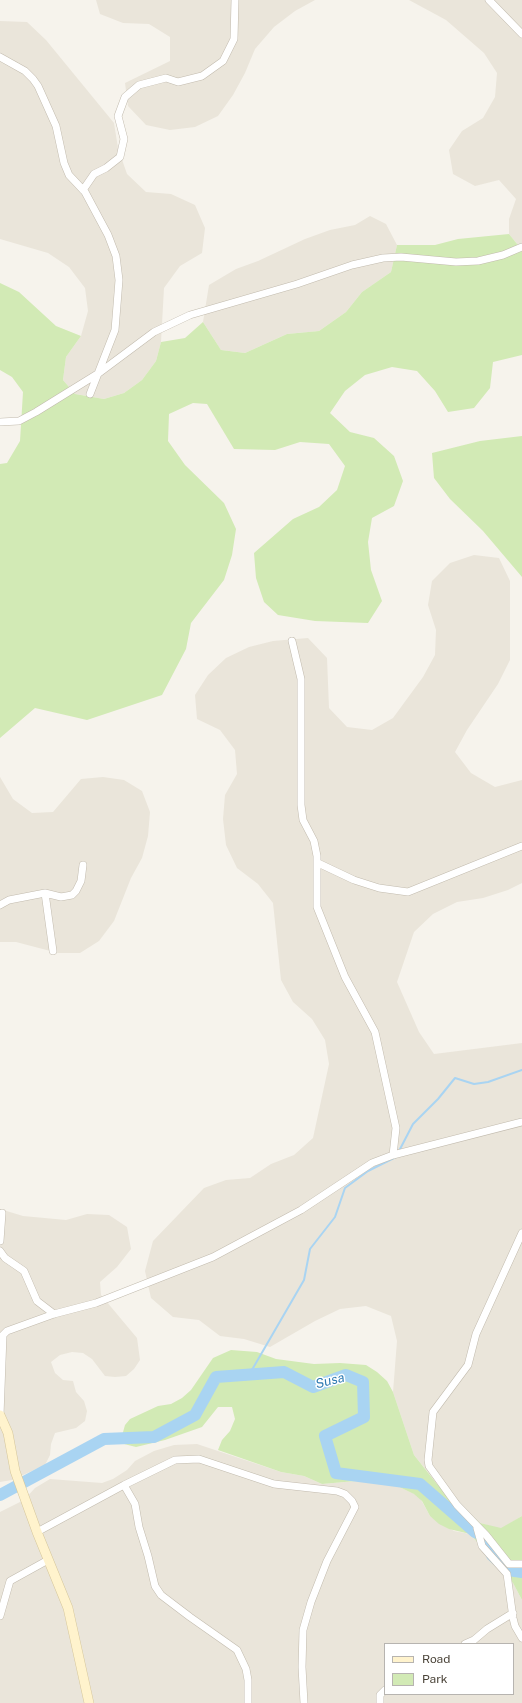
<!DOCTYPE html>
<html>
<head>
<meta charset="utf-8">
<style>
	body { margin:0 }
	#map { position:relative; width:522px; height:1703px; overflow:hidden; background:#f6f3ec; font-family:"Public Sans",sans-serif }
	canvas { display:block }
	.legend { position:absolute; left:384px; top:1643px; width:130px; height:52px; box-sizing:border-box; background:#fff; border:1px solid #b7b4b0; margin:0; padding:5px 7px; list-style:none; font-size:12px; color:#4b4439 }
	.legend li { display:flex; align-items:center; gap:8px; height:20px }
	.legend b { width:20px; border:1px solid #b7b4b0 }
</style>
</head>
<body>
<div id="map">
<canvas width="522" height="1703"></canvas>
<ul class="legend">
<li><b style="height:5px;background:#fff3cd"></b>Road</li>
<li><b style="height:11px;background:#d2eab5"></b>Park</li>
</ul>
</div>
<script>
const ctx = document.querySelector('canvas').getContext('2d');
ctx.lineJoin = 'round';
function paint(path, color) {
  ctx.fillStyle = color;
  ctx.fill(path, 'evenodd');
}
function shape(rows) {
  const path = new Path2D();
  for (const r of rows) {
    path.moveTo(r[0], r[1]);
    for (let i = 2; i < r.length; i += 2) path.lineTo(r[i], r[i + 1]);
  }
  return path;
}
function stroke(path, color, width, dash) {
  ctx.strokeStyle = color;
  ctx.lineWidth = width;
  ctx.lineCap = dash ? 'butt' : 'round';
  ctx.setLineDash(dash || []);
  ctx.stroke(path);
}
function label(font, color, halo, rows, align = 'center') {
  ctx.font = font + ' "Public Sans",sans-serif';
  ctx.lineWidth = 3;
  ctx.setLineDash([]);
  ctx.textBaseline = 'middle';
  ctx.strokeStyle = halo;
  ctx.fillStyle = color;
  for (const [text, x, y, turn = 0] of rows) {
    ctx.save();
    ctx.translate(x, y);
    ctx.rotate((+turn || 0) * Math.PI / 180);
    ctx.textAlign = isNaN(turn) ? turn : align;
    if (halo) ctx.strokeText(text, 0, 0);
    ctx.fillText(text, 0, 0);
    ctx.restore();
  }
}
paint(shape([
	[96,0,315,0,295,11,274,27,255,49,245,73,233,95,218,116,195,127,170,130,146,125,128,106,125,83,170,61,170,37,149,24,123,23,100,14],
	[409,0,522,0,522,250,509,234,509,219,516,199,499,180,475,186,453,174,449,150,462,131,483,118,495,97,497,73,484,53,446,20],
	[0,21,27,22,46,40,114,123,118,148,127,174,146,192,171,194,195,205,205,228,202,253,180,266,164,288,161,342,156,361,142,380,124,393,104,399,75,394,63,380,66,357,81,336,88,311,85,288,69,267,48,253,0,239],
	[370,216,386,224,397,245,391,272,362,292,346,312,319,331,287,334,245,353,221,350,203,322,209,285,236,269,258,261,305,239,330,230,355,225],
	[474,555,499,558,510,581,510,660,498,684,467,730,455,752,471,773,495,787,522,780,522,883,508,890,483,898,457,902,433,914,414,932,397,982,419,1032,434,1054,522,1043,522,1516,501,1529,480,1523,437,1484,414,1455,393,1392,397,1341,391,1316,366,1306,340,1309,315,1321,270,1347,244,1339,220,1336,199,1320,173,1317,151,1298,145,1271,153,1241,204,1188,226,1180,250,1178,271,1164,294,1155,313,1138,329,1064,325,1040,312,1019,293,1002,281,980,273,903,258,884,237,868,226,845,223,819,225,795,237,774,235,750,220,730,197,719,195,695,208,675,226,658,249,647,273,641,308,638,327,658,329,708,347,727,372,730,393,718,423,677,435,655,436,630,428,605,432,581,450,563],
	[0,777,13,799,32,813,53,812,81,779,103,777,124,780,142,791,150,812,148,836,142,858,131,878,114,921,99,941,80,953,58,953,16,942,0,942],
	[0,1209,23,1216,66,1220,87,1214,109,1215,127,1227,131,1249,117,1267,100,1282,101,1295,137,1338,140,1360,134,1369,126,1376,115,1377,105,1376,92,1359,83,1353,72,1352,60,1355,51,1362,55,1373,63,1380,73,1381,76,1392,84,1401,87,1411,85,1421,76,1428,55,1433,51,1444,50,1455,45,1465,12,1480,0,1482],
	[197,1444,281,1472,304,1476,322,1484,356,1481,393,1484,419,1496,430,1516,454,1531,470,1534,513,1583,522,1600,522,1703,0,1703,0,1512,24,1500,35,1488,50,1479,102,1483,113,1479,127,1470,135,1461,154,1451,174,1445],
	[385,1644,513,1644,513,1694,385,1694]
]), '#eae5da');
paint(shape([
	[509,234,522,250,522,355,493,362,490,388,474,408,448,412,435,391,417,371,392,367,365,375,345,391,330,413,350,432,374,438,394,456,403,481,394,506,372,518,368,542,371,570,382,601,368,623,315,621,278,615,264,602,256,578,254,553,293,519,319,507,337,490,345,466,329,444,300,442,275,450,234,449,207,404,193,403,169,414,168,441,185,465,224,503,236,529,232,555,224,580,191,623,186,649,162,695,87,720,35,708,0,738,0,464,7,463,20,441,23,392,12,377,0,370,0,283,19,292,56,326,81,336,66,357,63,380,75,394,104,399,124,393,142,380,156,361,161,342,185,338,203,322,221,350,245,353,287,334,319,331,346,312,362,292,391,272,397,245,435,245,458,239],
	[522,436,522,577,483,531,450,499,434,478,432,453,480,441],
	[231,1350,257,1352,276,1359,314,1364,340,1363,366,1365,377,1372,387,1381,393,1392,414,1455,437,1484,480,1523,501,1528,522,1516,522,1600,513,1583,470,1534,449,1529,439,1524,430,1516,422,1501,414,1494,393,1484,382,1483,356,1481,322,1484,304,1476,281,1472,218,1450,222,1440,230,1431,235,1419,232,1407,218,1407,202,1427,165,1440,136,1447,120,1443,125,1425,130,1419,158,1406,171,1404,182,1398,191,1390,213,1358]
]), '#d2eab5');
stroke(shape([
	[399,1151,413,1124,438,1099,455,1078,474,1084,488,1082,522,1070],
	[249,1375,304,1280,310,1249,335,1217,345,1188,368,1171,396,1157]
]), '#a9d4f2', 2);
stroke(shape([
	[0,1495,104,1439,154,1437,195,1415,216,1377,284,1372,313,1387,346,1375,363,1382,364,1417,325,1436,336,1473,420,1484,475,1532,482,1535,492,1555,508,1570,522,1572]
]), '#a9d4f2', 12);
const minor = shape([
	[489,0,522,34],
	[0,57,25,71,33,79,38,86,56,126,64,163,69,175,85,192,108,235,116,256,119,280,115,330,90,394],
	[83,190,94,174,106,168,120,157,124,139,118,116,125,97,139,85,166,78,178,82,202,76,223,61,234,39,235,0],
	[0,422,19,421,36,412,99,373,154,332,190,315,297,284,352,265,383,258,401,257,456,262,478,261,503,255,522,247],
	[292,641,301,679,301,805,303,820,314,841,317,856,317,907,345,977,375,1032,396,1128,393,1155],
	[318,863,354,880,379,888,408,892,522,846],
	[45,893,53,951],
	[0,905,9,900,45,893,61,897,72,895,76,891,81,881,83,865],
	[522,1233,476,1334,468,1365,433,1412,428,1460,429,1466,457,1505,486,1535,509,1564,522,1564],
	[0,1241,2,1213],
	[0,1251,5,1258,24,1271,37,1301,54,1314],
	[0,1415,3,1335,7,1331,54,1314,96,1303,213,1257,301,1210,372,1163,393,1155,522,1122],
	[124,1485,135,1504,139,1527,148,1556,155,1586,161,1595,190,1617,237,1650,246,1669,248,1680,248,1703],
	[477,1528,482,1546,507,1574,513,1618,515,1626,522,1638],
	[37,1532,124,1485,175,1460,199,1459,274,1484,337,1491,345,1494,352,1501,355,1507,327,1561,311,1602,303,1630,302,1667,304,1703],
	[0,1616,10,1581,48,1560],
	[465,1644,474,1640,487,1629,513,1613],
	[380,1703,380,1695,385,1690]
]);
const secondary = shape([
	[0,1415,8,1433,15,1471,37,1532,68,1608,89,1703]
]);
stroke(minor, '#c2bbae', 8);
stroke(secondary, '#d6c79b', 10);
stroke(minor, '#fff', 7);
stroke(secondary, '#fff3cd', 9);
label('italic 13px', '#2e7ab2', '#fff', [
	["Susa",330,1381,-14]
]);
</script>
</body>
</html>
